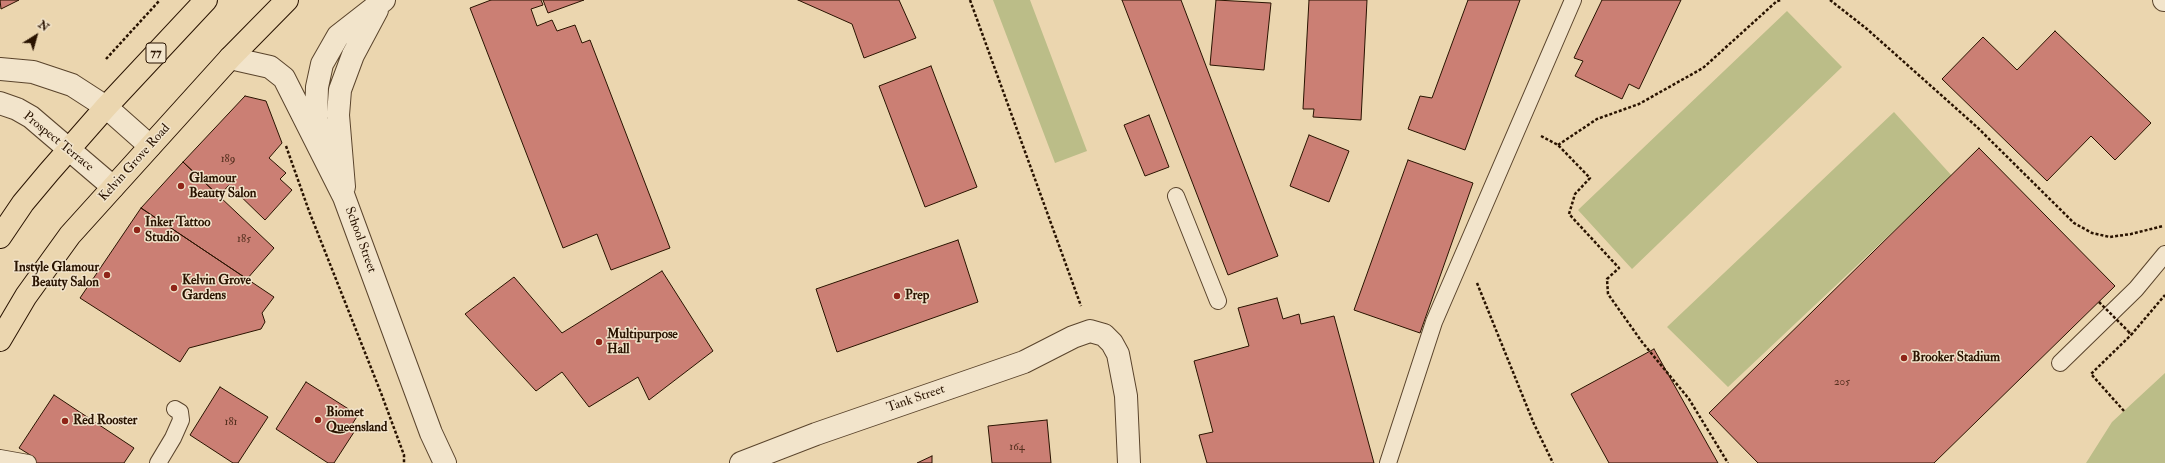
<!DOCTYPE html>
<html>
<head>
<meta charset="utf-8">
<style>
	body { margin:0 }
	#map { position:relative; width:2165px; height:463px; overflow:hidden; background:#ebd6af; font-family:"IM FELL Double Pica",serif }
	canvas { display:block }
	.north { position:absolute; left:16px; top:16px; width:40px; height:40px; -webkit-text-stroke:3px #f2e4cb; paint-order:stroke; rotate:37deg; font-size:11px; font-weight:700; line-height:16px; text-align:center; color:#291300 }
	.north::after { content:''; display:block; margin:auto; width:14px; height:18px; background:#291300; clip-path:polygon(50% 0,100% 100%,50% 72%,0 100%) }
</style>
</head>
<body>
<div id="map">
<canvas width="2165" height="463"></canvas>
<div class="north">N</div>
</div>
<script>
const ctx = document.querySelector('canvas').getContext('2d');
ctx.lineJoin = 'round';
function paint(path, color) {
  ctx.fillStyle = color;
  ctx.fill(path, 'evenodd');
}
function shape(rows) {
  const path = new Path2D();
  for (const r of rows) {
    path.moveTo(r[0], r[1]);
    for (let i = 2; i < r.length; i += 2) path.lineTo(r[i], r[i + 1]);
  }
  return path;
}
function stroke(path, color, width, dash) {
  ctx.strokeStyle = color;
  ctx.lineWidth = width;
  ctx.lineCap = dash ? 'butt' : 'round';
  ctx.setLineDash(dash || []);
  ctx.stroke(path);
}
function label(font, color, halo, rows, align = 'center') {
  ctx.font = font + ' "IM FELL Double Pica",serif';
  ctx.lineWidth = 3;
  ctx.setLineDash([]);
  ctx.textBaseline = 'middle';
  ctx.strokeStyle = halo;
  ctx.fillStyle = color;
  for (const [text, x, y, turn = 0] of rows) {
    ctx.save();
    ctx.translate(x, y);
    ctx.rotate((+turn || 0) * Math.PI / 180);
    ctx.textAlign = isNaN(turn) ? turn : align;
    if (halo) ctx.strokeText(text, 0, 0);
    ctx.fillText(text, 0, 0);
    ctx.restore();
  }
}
paint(shape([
	[993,0,1030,0,1087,151,1055,163],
	[1787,11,1842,67,1632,269,1578,210],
	[1894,112,1952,176,1728,387,1667,327],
	[2165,373,2165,463,2086,463,2112,422]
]), '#bbbd88');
const building = shape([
	[0,0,19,0,1,9,0,0],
	[491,0,541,0,543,5,531,9,537,26,552,20,557,31,575,25,582,43,590,40,670,248,611,270,597,234,563,248,470,8,491,0],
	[543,0,584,0,548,13,543,0],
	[798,0,899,0,916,38,864,58,852,24,798,0],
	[1122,0,1181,0,1278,256,1228,275,1122,0],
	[1216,0,1271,3,1264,70,1210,65,1216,0],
	[1309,0,1367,0,1361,120,1313,117,1314,109,1303,109,1309,0],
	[1468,0,1520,0,1465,150,1408,129,1420,96,1432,98,1468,0],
	[1602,0,1681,0,1639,89,1629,84,1622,99,1575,76,1583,61,1574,58,1602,0],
	[2055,31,2151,123,2115,160,2091,136,2047,181,1942,79,1983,37,2017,70,2055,31],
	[931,66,977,187,925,207,879,86,931,66],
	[245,96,266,101,282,143,269,158,286,173,280,179,292,190,265,220,229,185,219,196,183,162,245,96],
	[1149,115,1169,167,1145,176,1124,125,1149,115],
	[1309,135,1349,151,1329,202,1290,186,1309,135],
	[1979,148,2115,286,1934,463,1758,463,1709,413,1979,148],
	[1408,160,1473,183,1420,333,1354,310,1408,160],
	[183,162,274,248,247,279,141,208,183,162],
	[141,208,274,297,262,313,265,322,261,329,189,348,180,362,80,298,141,208],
	[958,240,978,302,837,352,816,289,958,240],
	[662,271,713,351,649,400,638,377,589,407,562,372,536,391,465,314,514,277,562,333,662,271],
	[1277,298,1283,319,1299,314,1301,324,1334,316,1374,463,1207,463,1199,435,1213,432,1194,361,1249,346,1238,308,1277,298],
	[1654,349,1718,463,1609,463,1571,394,1654,349],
	[306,382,358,415,351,426,356,429,334,463,328,463,276,429,306,382],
	[220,387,268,417,238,463,233,463,190,435,220,387],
	[54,395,134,448,124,463,32,463,35,458,19,448,54,395],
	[1047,420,1051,463,992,463,988,426,1047,420],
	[932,456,932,463,917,463,932,456]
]);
paint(building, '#cb7f74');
stroke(building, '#291300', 1);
const service = shape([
	[1176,196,1218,301],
	[2060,363,2136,289,2165,254],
	[0,458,28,463],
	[158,463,173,438,181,420,180,412,175,409],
	[1388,463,1434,322,1573,0]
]);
const minor = shape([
	[230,58,270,67,284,78,344,197,431,433,445,463],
	[0,69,33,72,72,85,106,107,150,146],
	[0,103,17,109,31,117,113,187],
	[320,139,316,119,317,87,322,64,338,36,384,0],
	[344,187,338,115,340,90,353,55,377,10],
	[741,463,816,434,1024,362,1073,337,1090,331,1104,335,1112,343,1118,354,1126,396,1129,463]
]);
const tertiary = shape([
	[2164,0,2165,0]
]);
const primary = shape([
	[0,237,23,203,49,172,106,107,206,0],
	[0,340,26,296,70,235,230,58,287,0]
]);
stroke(service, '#5a442c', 18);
stroke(minor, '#5a442c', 24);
stroke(tertiary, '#5a442c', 24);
stroke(primary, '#291300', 24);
stroke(shape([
	[970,0,1081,306],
	[1830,0,1867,29,1977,127,2074,223,2092,233,2110,237,2131,234,2163,226],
	[106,59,160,0],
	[1541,136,1558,145,1590,178,1575,194,1569,214,1619,268,1607,279,1608,294,1642,342,1689,399,1728,463],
	[1558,145,1597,119,1639,104,1703,68,1777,1,1781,0],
	[286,146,309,211,381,393,404,455,404,463],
	[1477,283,1534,424,1553,463],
	[2128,331,2131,335,2165,295],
	[2124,411,2091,374,2131,335]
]), '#291300', 2.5, [3, 2]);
stroke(service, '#f2e4cb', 16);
stroke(minor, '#f2e4cb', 22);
stroke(tertiary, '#f2e4cb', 22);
stroke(primary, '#ebd6af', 22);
stroke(shape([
	[2099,302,2128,331]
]), '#291300', 2.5, [3, 2]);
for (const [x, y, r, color] of [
	[181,186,4,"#8f2418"],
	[137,230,4,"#8f2418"],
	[107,275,4,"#8f2418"],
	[174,288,4,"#8f2418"],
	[897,296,4,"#8f2418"],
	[599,342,4,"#8f2418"],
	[1904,358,4,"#8f2418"],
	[318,420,4,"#8f2418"],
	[65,421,4,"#8f2418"]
]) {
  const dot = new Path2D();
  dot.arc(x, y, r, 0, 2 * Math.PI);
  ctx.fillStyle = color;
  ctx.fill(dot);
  stroke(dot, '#f2e4cb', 1.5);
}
label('11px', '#522e1d', null, [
	["189",228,160],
	["185",244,240],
	["205",1842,383],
	["181",231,423],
	["164",1017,448]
]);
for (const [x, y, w] of [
	[156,53,20]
]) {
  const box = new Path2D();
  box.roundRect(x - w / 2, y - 10, w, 20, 3);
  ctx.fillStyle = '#f2e4cb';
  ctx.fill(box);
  stroke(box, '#291300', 1);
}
label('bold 12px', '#291300', null, [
	["77",156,53]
]);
label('13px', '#291300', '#f2e4cb', [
	["Prospect Terrace",58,142,39],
	["Kelvin Grove Road",135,163,-48],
	["School Street",360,240,70],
	["Tank Street",916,399,-19]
]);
label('bold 13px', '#291300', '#f2e4cb', [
	["Glamour",189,179],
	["Beauty Salon",189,194],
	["Inker Tattoo",145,223],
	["Studio",145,238],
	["Instyle Glamour",99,268,"right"],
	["Beauty Salon",99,283,"right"],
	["Kelvin Grove",182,281],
	["Gardens",182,296],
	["Prep",905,296],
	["Multipurpose",607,335],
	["Hall",607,350],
	["Brooker Stadium",1912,358],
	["Biomet",326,413],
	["Queensland",326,428],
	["Red Rooster",73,421]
], 'left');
</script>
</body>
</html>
